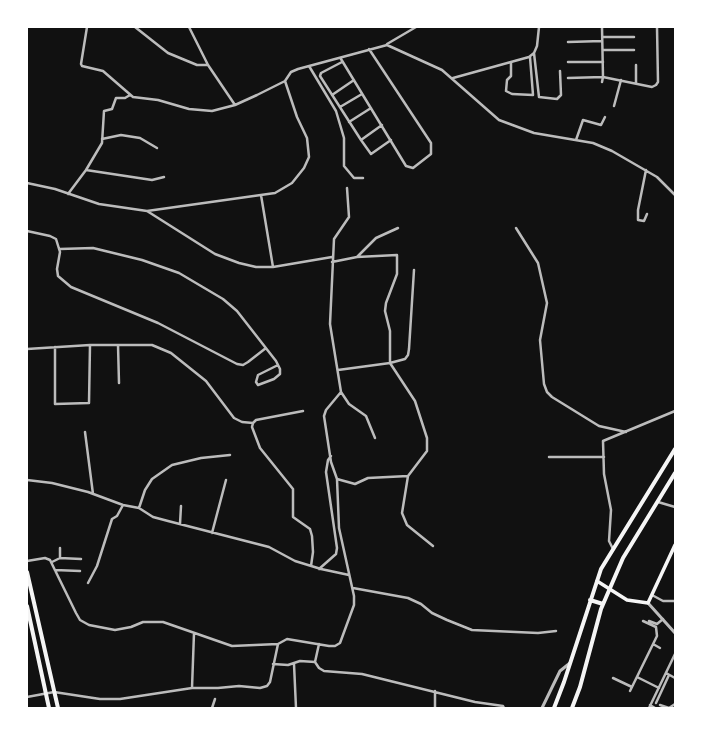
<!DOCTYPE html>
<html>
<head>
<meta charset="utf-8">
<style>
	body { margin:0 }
	#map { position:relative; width:702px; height:735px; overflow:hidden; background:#111; font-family:"Titillium Web",sans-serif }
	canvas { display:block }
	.frame { position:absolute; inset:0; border:28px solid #fff; pointer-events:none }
</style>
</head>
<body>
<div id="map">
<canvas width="702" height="735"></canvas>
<div class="frame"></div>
</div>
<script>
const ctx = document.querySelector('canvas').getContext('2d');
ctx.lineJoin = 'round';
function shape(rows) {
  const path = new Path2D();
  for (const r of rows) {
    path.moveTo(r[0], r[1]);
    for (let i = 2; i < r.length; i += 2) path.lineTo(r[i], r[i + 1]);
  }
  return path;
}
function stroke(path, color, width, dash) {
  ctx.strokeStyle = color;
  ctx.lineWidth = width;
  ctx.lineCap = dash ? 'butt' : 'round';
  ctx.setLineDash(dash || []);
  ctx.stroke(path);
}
stroke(shape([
	[87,27,81,64,82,66,103,71,133,97,158,100,189,109,212,111,235,105,257,95,285,81,291,72,298,69,387,45,442,70,499,120,534,133,593,143,612,151,657,177,675,195],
	[135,27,168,53,197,65,208,65],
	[189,27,208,65,235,105],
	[602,27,603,77,652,87,656,85,658,82,657,27],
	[603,37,634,37],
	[568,42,602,41],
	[387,44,416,27],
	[603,50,634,50],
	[534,53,539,97,557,99,561,95,560,71],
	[341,59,406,166,413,168,431,154,431,143,369,49],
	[342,62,321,73,320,76,361,140,382,125],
	[511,62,511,76,507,80,506,91,512,94,533,95,530,57],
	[568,62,603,62],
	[309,66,336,111,344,138,344,166,354,178,363,178],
	[453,78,529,57,534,53,537,46,539,27],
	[568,78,603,77,602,82],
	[636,83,636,65],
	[332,95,354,80],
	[614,106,621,80],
	[340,107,362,94],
	[349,122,371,108],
	[102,139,121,135,140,138,157,148],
	[361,140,371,154,391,140],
	[576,140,583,120,601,125,605,117],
	[86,170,152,180,164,177],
	[646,170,638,210,638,220,644,221,647,214],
	[27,183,55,189,99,204,147,211,275,193,292,183,304,168,309,157,307,138,297,117,285,81],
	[68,194,86,170,102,143,104,111,112,109,116,98,125,98,130,95],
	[261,195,273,267],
	[147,211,215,254,239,263,256,267,273,267,332,257],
	[516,228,538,263,547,303,540,340,544,384,547,392,552,397,599,426,626,432],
	[27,231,50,236,56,239,60,252,57,269,58,276,71,287,158,323,237,364,243,365,248,362,266,348],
	[60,249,93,248,142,260,179,273,223,299,237,311,276,361,280,369,280,374,274,379,258,385,256,382,258,375,278,365],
	[357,257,397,255,397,274,386,303,385,311,390,331,390,363,415,401,427,438,427,451,408,476,402,513,407,525,433,546],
	[332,262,357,257,376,238,398,228],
	[118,345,119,383],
	[55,347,55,404,89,403,90,345],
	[27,349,90,345,152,345,171,353,206,381,234,418,242,422,253,423],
	[338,370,390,363,405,359,408,355,409,349,414,270],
	[341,392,349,404,366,416,375,438],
	[303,411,256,420,253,423,252,427,260,448,293,489,293,517,310,529,312,536,313,552,311,566],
	[85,432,93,494],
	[549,457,604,457],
	[337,479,355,484,368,478,408,476],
	[27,480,52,483,88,492,123,505,139,508,153,517,168,521,269,547,295,561,321,569,349,575],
	[658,502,675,507],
	[139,508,145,490,152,479,172,465,201,458,230,455],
	[180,524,181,506],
	[212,533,226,480],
	[613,549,609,541,611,510,604,474,603,441,675,411],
	[60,558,60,548],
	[27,561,45,558,50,560,76,613,80,620,89,625,115,630,131,627,143,622,163,622,232,646,278,644,287,639,329,646,335,646,340,643,354,605,354,596,339,528,337,479,331,462,324,416,326,410,341,392,330,324,334,239,349,217,347,188],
	[52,562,60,558,81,559],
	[319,569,336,554,337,548,326,472,328,460,331,456],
	[55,570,80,571],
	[88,583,97,566,112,519,117,516,123,505],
	[353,588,408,598,421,604,432,613,447,620,472,630,538,633,556,631],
	[652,595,663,601,675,601],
	[649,621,657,624,663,619],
	[319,644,315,662,319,668,324,671,362,674,475,702,503,706,504,708],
	[653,644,660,648],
	[273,664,288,665,300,661,315,662],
	[294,664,296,708],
	[666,673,675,678],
	[637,677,659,688],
	[613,678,632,687],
	[192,688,194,633],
	[630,691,657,636,656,627,643,621],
	[27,697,54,692,100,699,120,699,192,688,218,688,239,686,260,688,267,686,270,682,278,644],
	[656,703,669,675],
	[650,705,655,708],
	[660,705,669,708,675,704],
	[212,708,215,699],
	[435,708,435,691],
	[649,708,675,654]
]), '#bcbcbc', 2.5);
stroke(shape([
	[648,603,675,633],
	[542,708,560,671,570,663]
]), '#bcbcbc', 3);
stroke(shape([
	[597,581,627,600,648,603,675,545]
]), '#f5f5f5', 3.5);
stroke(shape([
	[27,572,58,708],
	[590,600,603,604],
	[27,606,49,708],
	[554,708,564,682,601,569,675,449],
	[572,708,580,687,601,609,623,558,675,473]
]), '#f5f5f5', 4);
</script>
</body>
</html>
